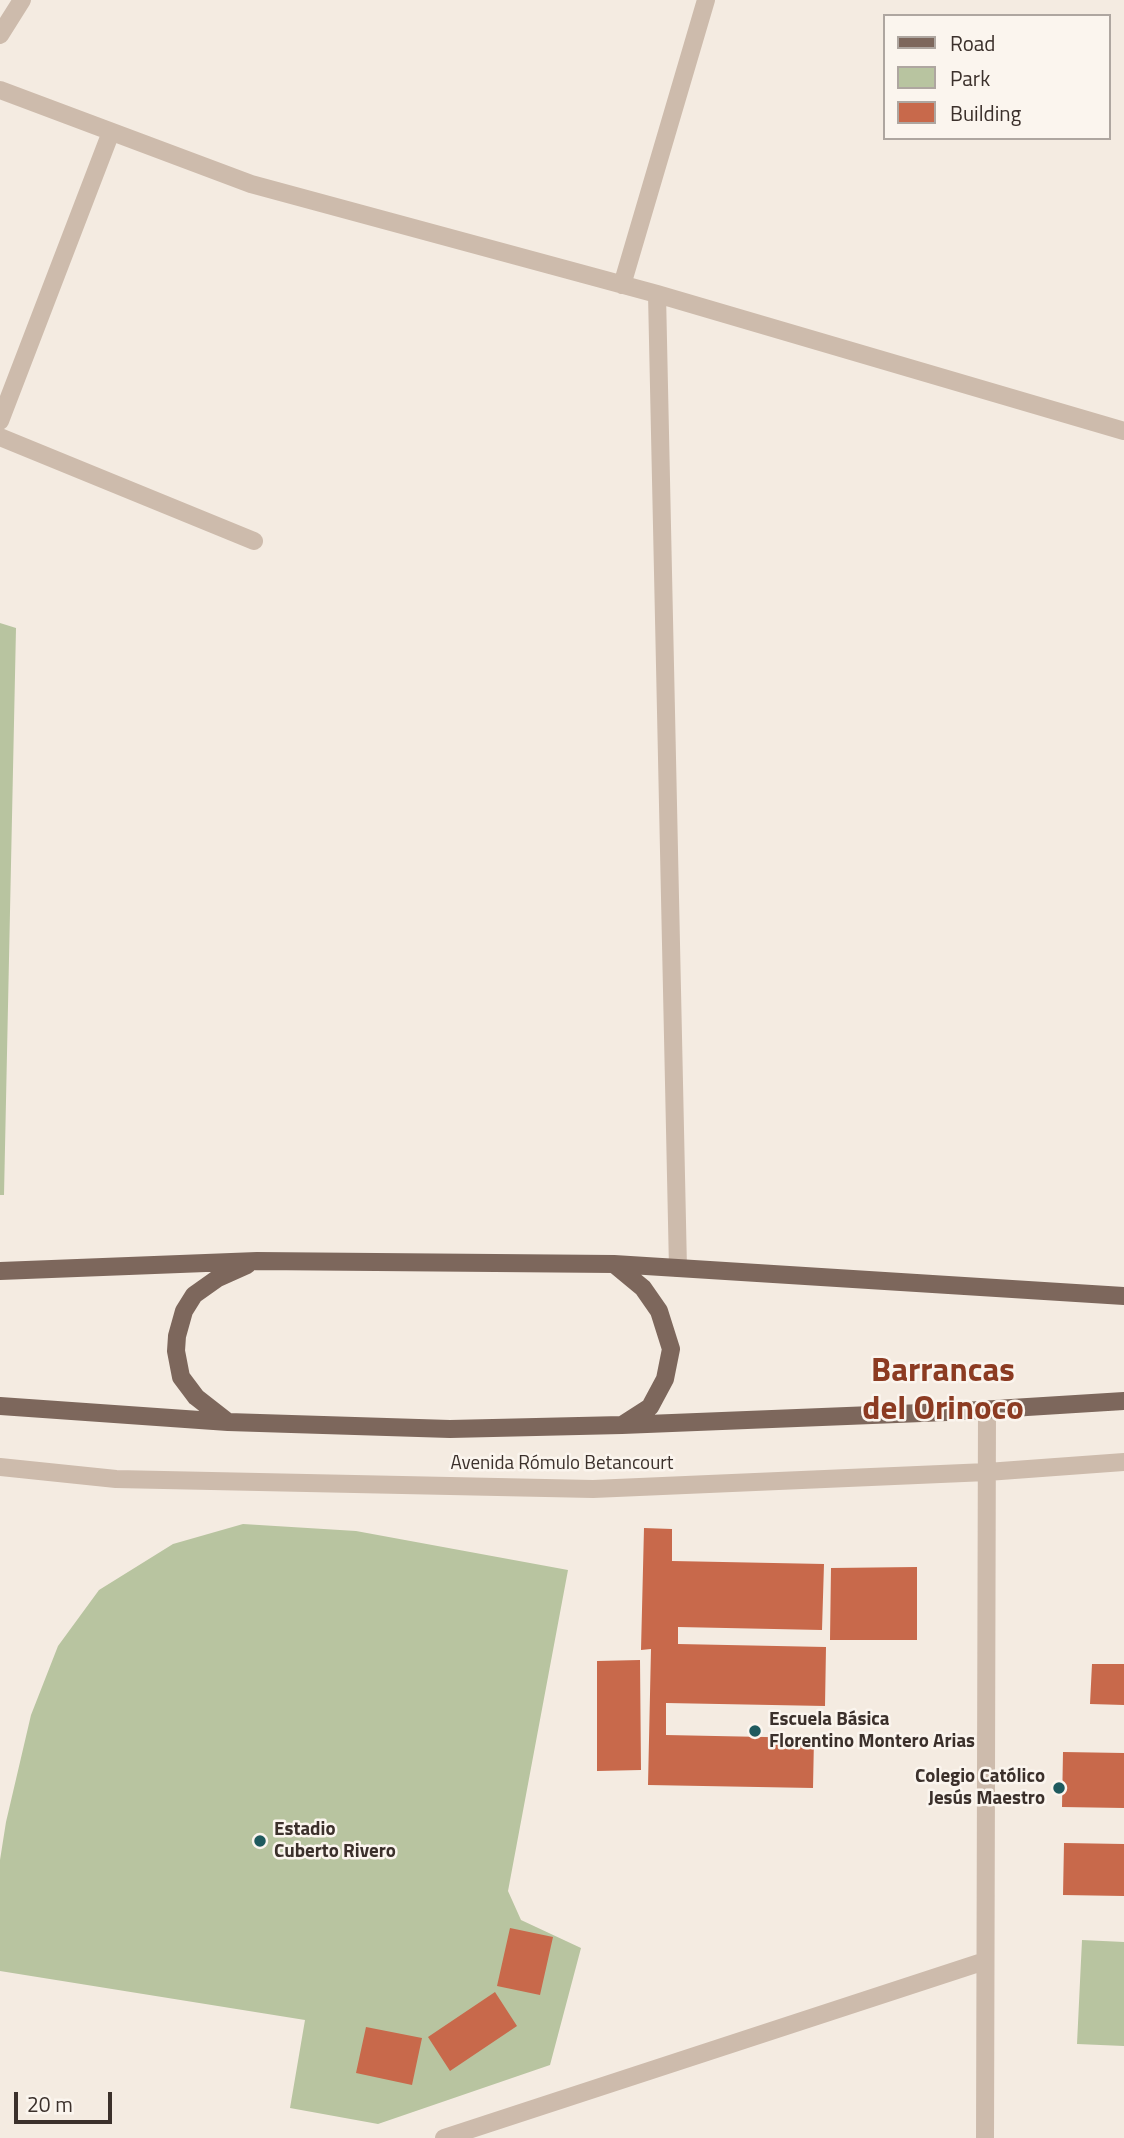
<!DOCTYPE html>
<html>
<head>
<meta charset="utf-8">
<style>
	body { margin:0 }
	#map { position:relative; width:1124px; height:2138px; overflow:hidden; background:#f4ebe1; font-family:"Titillium Web",sans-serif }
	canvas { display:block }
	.legend { position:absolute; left:883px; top:14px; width:228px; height:126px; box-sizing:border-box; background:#fbf5ee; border:2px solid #aea6a0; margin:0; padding:9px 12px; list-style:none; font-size:21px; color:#3b302b }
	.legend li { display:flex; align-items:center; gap:14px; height:35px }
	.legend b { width:35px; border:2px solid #aea6a0 }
	.scale { position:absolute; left:14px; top:2092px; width:98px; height:32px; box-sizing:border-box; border:4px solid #3b302b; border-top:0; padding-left:9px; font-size:21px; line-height:24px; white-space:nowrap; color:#3b302b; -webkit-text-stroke:5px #fbf5ee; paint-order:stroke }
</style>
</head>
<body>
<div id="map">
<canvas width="1124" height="2138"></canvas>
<ul class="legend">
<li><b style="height:9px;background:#7d675c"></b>Road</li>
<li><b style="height:19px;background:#b8c4a0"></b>Park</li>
<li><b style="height:19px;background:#c8694b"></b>Building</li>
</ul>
<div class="scale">20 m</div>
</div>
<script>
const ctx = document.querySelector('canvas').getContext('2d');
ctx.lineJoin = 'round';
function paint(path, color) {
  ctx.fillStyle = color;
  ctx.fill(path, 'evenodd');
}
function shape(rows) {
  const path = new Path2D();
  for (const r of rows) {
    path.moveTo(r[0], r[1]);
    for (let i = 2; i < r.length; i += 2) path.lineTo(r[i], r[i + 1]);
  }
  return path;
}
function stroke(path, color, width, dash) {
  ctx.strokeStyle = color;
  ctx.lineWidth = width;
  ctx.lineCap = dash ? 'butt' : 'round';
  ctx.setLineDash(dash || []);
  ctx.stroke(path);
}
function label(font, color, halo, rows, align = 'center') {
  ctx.font = font + ' "Titillium Web",sans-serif';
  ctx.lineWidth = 5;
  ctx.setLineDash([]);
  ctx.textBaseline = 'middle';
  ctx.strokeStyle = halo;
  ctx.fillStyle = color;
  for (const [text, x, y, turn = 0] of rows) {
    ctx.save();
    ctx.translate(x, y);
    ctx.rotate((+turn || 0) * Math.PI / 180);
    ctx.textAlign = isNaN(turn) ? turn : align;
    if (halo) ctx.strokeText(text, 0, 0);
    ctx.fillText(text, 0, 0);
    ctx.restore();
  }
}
paint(shape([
	[0,623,16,628,4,1195,0,1195],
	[243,1524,356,1531,568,1570,508,1891,521,1920,581,1948,550,2065,378,2124,290,2108,305,2020,0,1971,0,1860,6,1822,31,1715,58,1646,99,1590,173,1544],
	[1082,1940,1124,1942,1124,2046,1077,2044]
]), '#b8c4a0');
paint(shape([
	[644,1528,672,1529,672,1561,824,1564,822,1630,678,1627,678,1644,826,1647,825,1706,666,1703,666,1735,814,1738,813,1788,648,1785,651,1649,641,1650],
	[917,1567,917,1640,830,1640,831,1568],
	[640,1660,641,1770,597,1771,597,1661],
	[1092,1664,1124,1664,1124,1705,1090,1704],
	[1063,1752,1124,1753,1124,1808,1062,1807],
	[1064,1843,1124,1844,1124,1896,1063,1895],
	[510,1928,553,1937,540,1995,497,1986],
	[495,1992,517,2026,450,2071,428,2037],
	[366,2027,422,2038,412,2085,356,2073]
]), '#c8694b');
stroke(shape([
	[0,35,22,0],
	[0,90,251,184,657,294,1124,431],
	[622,285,706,0],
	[657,294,678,1268],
	[0,421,111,132],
	[0,437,254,541],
	[0,1467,116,1479,593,1489,987,1472,1124,1462],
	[444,2138,985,1961],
	[985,2138,987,1409]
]), '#cdbbac', 18);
stroke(shape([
	[614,1264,643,1288,659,1311,671,1349,665,1379,650,1407,622,1425],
	[0,1271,257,1261,614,1264,1124,1296],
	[0,1406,228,1422,450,1429,622,1425,947,1412,1124,1401],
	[228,1422,196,1397,181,1377,176,1351,177,1336,184,1311,194,1295,218,1278,247,1265]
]), '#7d675c', 18);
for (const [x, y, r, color] of [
	[755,1731,7,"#1f5a5e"],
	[1059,1788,7,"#1f5a5e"],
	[260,1841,7,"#1f5a5e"]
]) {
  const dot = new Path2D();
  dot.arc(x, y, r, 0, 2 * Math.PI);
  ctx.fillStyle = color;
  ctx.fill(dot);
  stroke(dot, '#fbf5ee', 2.5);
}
label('19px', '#3b302b', '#fbf5ee', [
	["Avenida Rómulo Betancourt",562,1464]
]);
label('bold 19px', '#3b302b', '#fbf5ee', [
	["Escuela Básica",769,1720],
	["Florentino Montero Arias",769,1742],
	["Colegio Católico",1045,1777,"right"],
	["Jesús Maestro",1045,1799,"right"],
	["Estadio",274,1830],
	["Cuberto Rivero",274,1852]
], 'left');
label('bold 33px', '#8c3b22', '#fbf5ee', [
	["Barrancas",943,1373],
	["del Orinoco",943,1411]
]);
</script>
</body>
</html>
